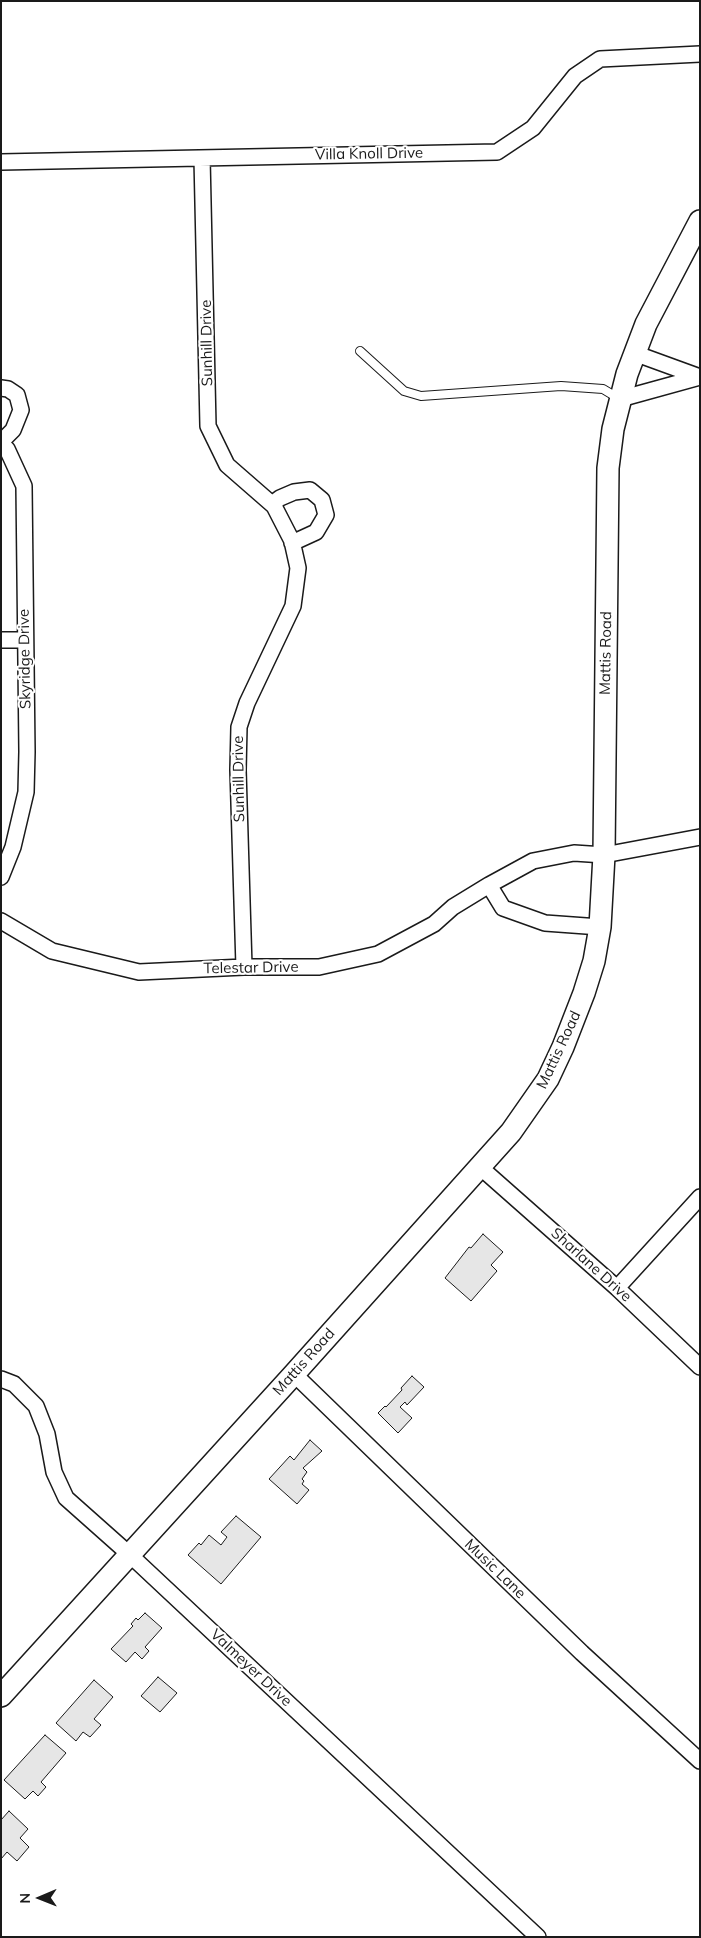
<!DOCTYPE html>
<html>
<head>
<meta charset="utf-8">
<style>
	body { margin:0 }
	#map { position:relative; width:701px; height:1938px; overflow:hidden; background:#fff; font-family:Mulish,sans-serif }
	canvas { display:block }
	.frame { position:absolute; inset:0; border:2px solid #1a1a1a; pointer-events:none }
	.north { position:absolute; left:15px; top:1873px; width:50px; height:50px; -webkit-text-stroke:4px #fff; paint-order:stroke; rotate:269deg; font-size:14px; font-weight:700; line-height:20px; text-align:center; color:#1a1a1a }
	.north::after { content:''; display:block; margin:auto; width:18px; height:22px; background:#1a1a1a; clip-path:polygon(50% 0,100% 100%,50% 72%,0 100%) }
</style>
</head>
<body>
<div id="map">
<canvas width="701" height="1938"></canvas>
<div class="frame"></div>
<div class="north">N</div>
</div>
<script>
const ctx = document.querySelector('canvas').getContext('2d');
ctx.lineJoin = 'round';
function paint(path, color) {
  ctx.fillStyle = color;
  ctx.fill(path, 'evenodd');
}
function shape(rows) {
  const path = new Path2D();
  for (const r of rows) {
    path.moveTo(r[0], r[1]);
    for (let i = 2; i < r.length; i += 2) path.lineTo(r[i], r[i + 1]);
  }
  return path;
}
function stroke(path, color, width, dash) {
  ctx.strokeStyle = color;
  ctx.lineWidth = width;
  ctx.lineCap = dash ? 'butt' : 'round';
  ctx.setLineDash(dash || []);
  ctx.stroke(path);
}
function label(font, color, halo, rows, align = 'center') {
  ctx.font = font + ' Mulish,sans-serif';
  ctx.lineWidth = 4;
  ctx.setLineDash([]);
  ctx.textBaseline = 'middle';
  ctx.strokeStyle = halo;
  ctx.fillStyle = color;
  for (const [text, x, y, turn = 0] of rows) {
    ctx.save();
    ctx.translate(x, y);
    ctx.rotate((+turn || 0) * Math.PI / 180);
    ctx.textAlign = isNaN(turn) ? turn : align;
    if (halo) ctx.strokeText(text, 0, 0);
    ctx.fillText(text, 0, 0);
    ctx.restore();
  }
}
const building = shape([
	[483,1234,503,1252,491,1265,497,1271,471,1301,445,1278,469,1247,471,1248,483,1234],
	[412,1376,424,1387,407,1405,405,1402,400,1407,412,1418,398,1433,378,1413,385,1406,386,1407,402,1390,401,1388,412,1376],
	[310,1440,322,1451,303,1468,307,1472,302,1479,304,1481,302,1484,309,1490,297,1504,269,1479,290,1456,294,1460,310,1440],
	[236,1516,261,1537,221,1584,188,1555,199,1543,201,1545,209,1535,221,1545,227,1537,221,1532,236,1516],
	[145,1613,162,1628,145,1647,149,1651,142,1659,135,1652,126,1662,111,1649,133,1626,131,1624,136,1618,138,1620,145,1613],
	[158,1677,177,1693,160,1712,141,1696,158,1677],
	[94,1680,113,1697,94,1719,101,1725,90,1737,83,1732,76,1741,56,1723,94,1680],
	[45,1735,66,1753,41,1782,46,1787,38,1796,33,1791,25,1799,4,1780,45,1735],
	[9,1811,28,1829,20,1838,29,1847,17,1861,7,1852,1,1859,1,1820,9,1811]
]);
paint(building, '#e6e6e6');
stroke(building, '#1a1a1a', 1);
const service = shape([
	[360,351,404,391,421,396,561,386,603,389,618,398]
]);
const minor = shape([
	[202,158,208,426,227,465,274,506,292,541,298,568,293,606,247,703,239,727,238,770,244,967],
	[1,162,497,152,533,128,575,76,600,59,700,54],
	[634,353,700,377],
	[1,388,8,389,17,395,21,410,13,430,1,442],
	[620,399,700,377],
	[1,443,7,449,24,486,27,752,26,792,13,847,1,877],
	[272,504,280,498,294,492,310,490,322,500,326,515,316,532,292,543],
	[1,640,25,640],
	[489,885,503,908,545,923,600,927],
	[1,921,52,951,139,972,244,967,319,967,378,954,434,924,453,907,489,885,533,861,574,853,604,855,700,837],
	[480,1167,617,1288,700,1367],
	[617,1288,700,1197],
	[294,1374,582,1653,700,1761],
	[1,1379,14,1384,36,1406,47,1434,54,1472,66,1498,129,1554,538,1937]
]);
const secondary = shape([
	[1,1696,294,1374,511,1132,548,1079,563,1047,584,993,594,961,600,927,604,855,608,468,613,429,627,374,646,324,700,221]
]);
stroke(service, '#1a1a1a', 10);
stroke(minor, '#1a1a1a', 18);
stroke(secondary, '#1a1a1a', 24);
stroke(service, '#fff', 8);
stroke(minor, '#fff', 15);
stroke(secondary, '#fff', 21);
label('15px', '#1a1a1a', '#fff', [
	["Villa Knoll Drive",369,154,-1],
	["Sunhill Drive",207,343,-91],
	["Mattis Road",606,653,-89],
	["Skyridge Drive",25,659,-91],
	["Sunhill Drive",239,779,-91],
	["Telestar Drive",251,968,-1],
	["Mattis Road",559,1050,-65],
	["Sharlane Drive",591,1265,42],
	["Mattis Road",304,1362,-48],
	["Music Lane",495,1569,44],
	["Valmeyer Drive",251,1668,43]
]);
</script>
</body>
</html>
